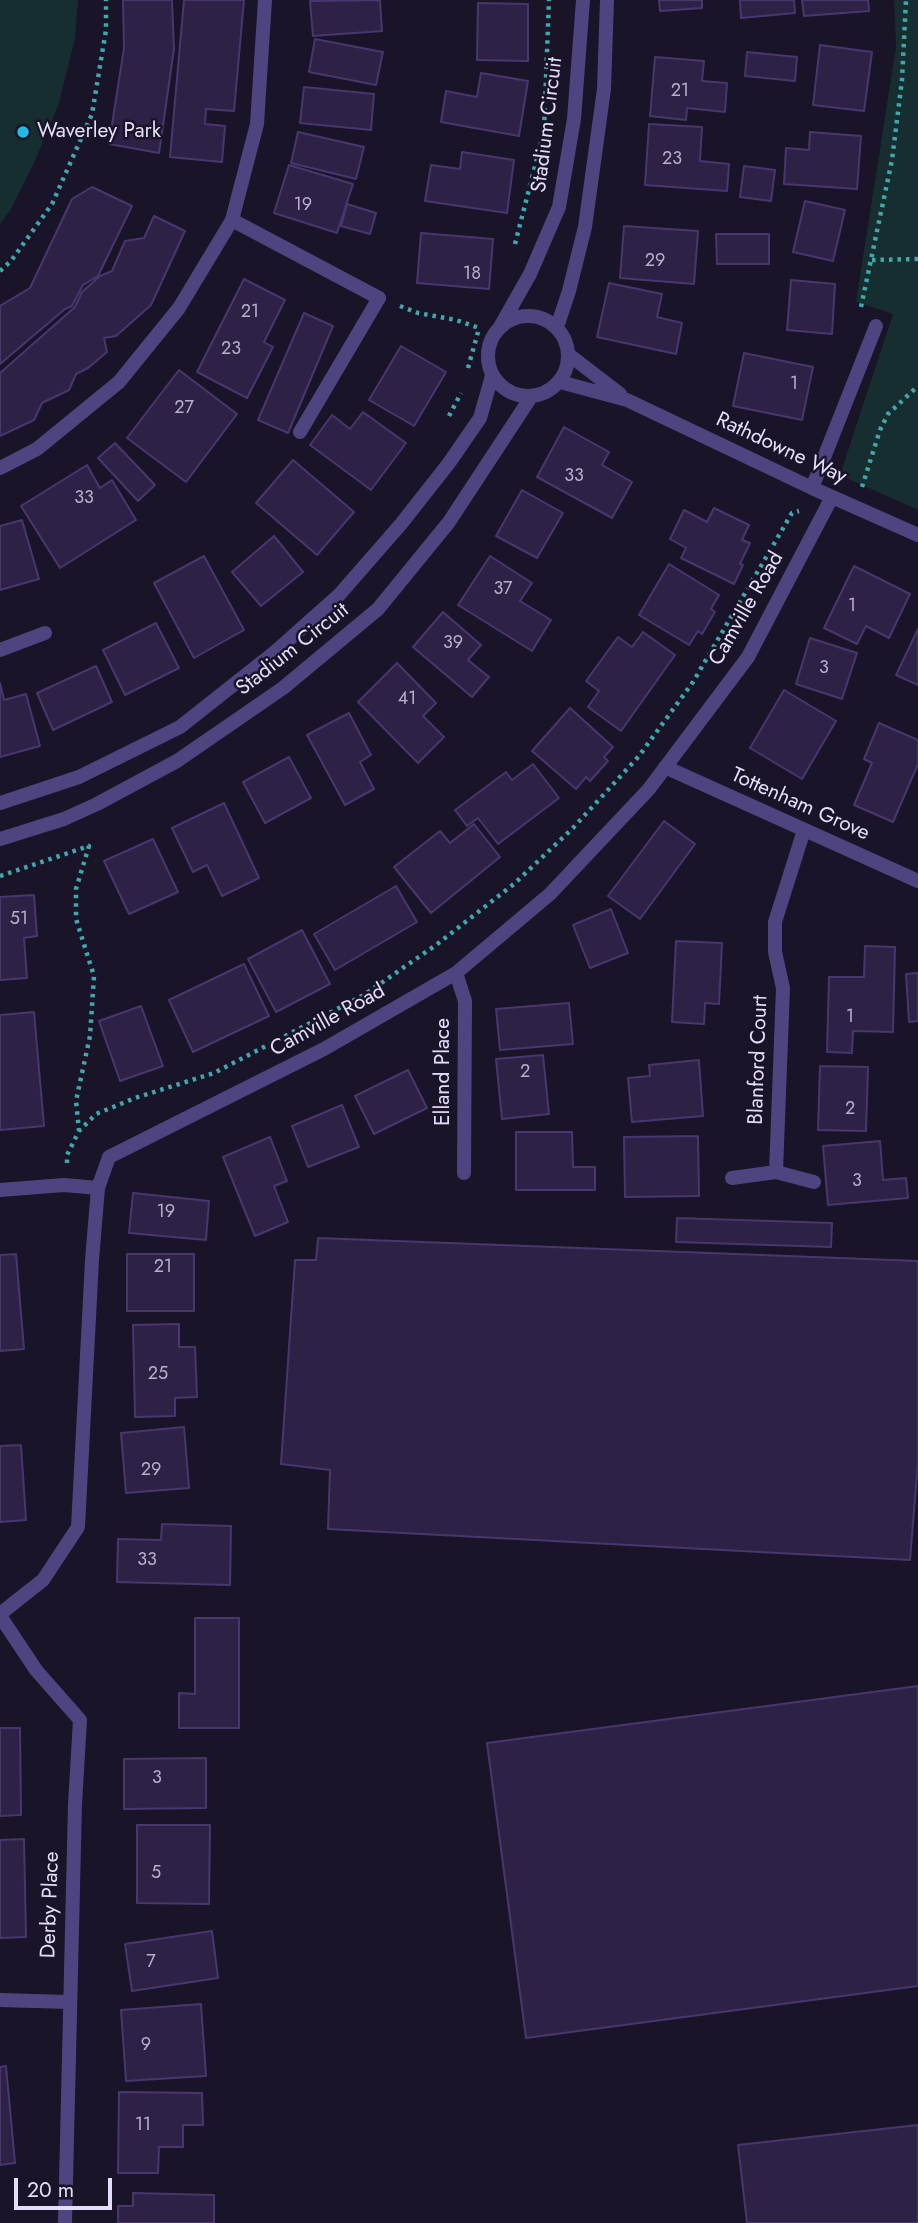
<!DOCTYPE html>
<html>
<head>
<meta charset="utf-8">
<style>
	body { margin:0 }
	#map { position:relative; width:918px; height:2223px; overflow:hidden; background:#191427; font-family:Jost,sans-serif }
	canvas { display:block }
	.scale { position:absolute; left:14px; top:2178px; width:98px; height:32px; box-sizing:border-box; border:4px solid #e4defb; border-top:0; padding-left:9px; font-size:21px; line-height:24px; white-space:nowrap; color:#e4defb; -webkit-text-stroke:5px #191427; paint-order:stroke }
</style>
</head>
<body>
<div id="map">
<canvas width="918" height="2223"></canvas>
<div class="scale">20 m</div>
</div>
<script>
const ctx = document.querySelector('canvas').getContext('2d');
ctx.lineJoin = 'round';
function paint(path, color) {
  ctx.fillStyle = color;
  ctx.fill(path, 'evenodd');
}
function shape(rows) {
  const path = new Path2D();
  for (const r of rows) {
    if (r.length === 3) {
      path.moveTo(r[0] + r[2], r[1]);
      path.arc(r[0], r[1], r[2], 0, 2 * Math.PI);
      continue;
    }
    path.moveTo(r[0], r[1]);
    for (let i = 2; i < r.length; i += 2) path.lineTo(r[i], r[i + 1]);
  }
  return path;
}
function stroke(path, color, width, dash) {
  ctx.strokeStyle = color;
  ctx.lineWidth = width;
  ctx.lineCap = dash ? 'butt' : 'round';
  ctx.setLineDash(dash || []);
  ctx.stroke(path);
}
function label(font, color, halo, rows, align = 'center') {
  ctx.font = font + ' Jost,sans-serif';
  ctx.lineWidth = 5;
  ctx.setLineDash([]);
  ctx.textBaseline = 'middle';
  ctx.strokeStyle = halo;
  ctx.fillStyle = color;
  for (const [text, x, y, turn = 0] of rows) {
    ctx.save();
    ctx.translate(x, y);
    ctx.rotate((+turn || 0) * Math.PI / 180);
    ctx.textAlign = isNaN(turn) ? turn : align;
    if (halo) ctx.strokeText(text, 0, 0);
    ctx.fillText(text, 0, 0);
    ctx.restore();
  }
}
paint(shape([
	[0,0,78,0,75,38,59,103,35,161,10,211,0,224],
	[894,0,918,0,918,510,840,475,893,314,856,302,896,47]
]), '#172e30');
const building = shape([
	[123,0,172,0,174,49,159,153,109,144,124,48,123,0],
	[184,0,244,0,234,111,206,109,205,124,225,126,222,162,170,157,184,0],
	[380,0,382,31,313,36,310,1,380,0],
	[659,0,702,0,702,8,660,11,659,0],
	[740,0,794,0,795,13,741,18,740,0],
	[802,0,868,0,869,11,804,16,802,0],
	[478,3,528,4,528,61,477,60,478,3],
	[315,39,383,52,376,85,309,72,315,39],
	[820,45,872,52,864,111,813,105,820,45],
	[747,52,797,57,795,81,745,76,747,52],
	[655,57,704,61,702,81,727,83,725,112,687,108,686,120,650,116,655,57],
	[481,73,528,81,519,136,441,122,446,91,477,97,481,73],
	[304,87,374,94,371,130,300,123,304,87],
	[649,124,702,127,700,161,729,164,727,191,645,185,649,124],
	[298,132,364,147,356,179,291,163,298,132],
	[810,132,861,136,857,189,784,184,786,148,809,150,810,132],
	[462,152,514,160,507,213,425,201,431,165,460,169,462,152],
	[289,165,353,184,337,233,274,213,289,165],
	[744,166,775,170,771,201,740,197,744,166],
	[92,187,132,206,98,276,83,285,72,306,65,309,0,364,0,306,30,288,72,199,92,187],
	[805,201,845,210,833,261,793,252,805,201],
	[347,204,376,213,370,234,341,226,347,204],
	[154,216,185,231,151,305,116,336,104,338,107,352,88,368,76,374,69,390,42,403,34,420,0,436,0,373,75,307,82,292,100,276,112,271,125,241,144,238,154,216],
	[624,226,698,231,694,284,620,278,624,226],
	[421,233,493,239,489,289,417,283,421,233],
	[716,234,769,234,769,264,717,264,716,234],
	[244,279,285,300,264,342,273,347,247,398,197,372,244,279],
	[791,280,835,284,832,334,787,330,791,280],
	[609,283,662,294,657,317,682,323,676,354,597,337,609,283],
	[304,313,333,326,288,433,258,420,304,313],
	[401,346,446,372,414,426,369,400,401,346],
	[744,353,813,367,802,420,733,406,744,353],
	[179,370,237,414,186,482,127,438,179,370],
	[363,412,406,443,371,490,310,445,332,415,350,429,363,412],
	[564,427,609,452,602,465,632,482,612,518,537,477,564,427],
	[115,443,155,485,138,501,98,458,115,443],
	[293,460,354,512,317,555,256,503,293,460],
	[87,465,100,488,112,480,136,520,60,568,21,506,87,465],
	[522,490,563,513,537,558,496,536,522,490],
	[714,508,749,525,742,540,750,543,740,564,743,565,734,584,681,558,686,548,670,539,684,510,707,522,714,508],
	[22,520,39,579,0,590,0,526,22,520],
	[274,536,303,572,261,606,232,572,274,536],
	[204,556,244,630,194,658,154,583,204,556],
	[490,556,532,583,520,601,551,620,532,651,458,605,490,556],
	[669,564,719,595,711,609,715,612,702,634,698,631,689,645,639,615,669,564],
	[854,566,910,594,889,638,866,626,857,644,824,628,854,566],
	[443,612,481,645,468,660,489,677,472,697,413,647,443,612],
	[156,623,179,668,125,695,103,650,156,623],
	[918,629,918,685,896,675,918,629],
	[643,632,675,655,621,731,588,707,599,691,586,681,618,637,632,647,643,632],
	[810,638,857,653,842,699,796,684,810,638],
	[397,663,436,703,423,716,444,737,418,763,358,702,397,663],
	[96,666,112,702,53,730,37,693,96,666],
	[0,683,4,700,26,694,40,746,0,757,0,683],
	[784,690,836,721,802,779,750,748,784,690],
	[570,708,613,747,604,757,608,761,590,781,586,777,576,789,532,751,570,708],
	[349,713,371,755,360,762,374,789,345,805,307,735,349,713],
	[879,723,918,740,918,764,893,822,854,805,872,763,864,759,879,723],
	[289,757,311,798,265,823,243,782,289,757],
	[533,764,559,798,498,844,478,818,467,826,455,810,506,772,512,780,533,764],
	[224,803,259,878,222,896,207,865,193,872,172,828,224,803],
	[664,821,695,844,640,919,608,896,664,821],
	[474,824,500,857,431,913,394,867,440,831,450,843,474,824],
	[153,839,178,892,129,914,104,861,153,839],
	[396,886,417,922,335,970,314,934,396,886],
	[34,895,37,936,24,938,27,978,0,980,0,897,34,895],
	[611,909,628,953,590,968,573,925,611,909],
	[302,930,330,984,276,1012,248,959,302,930],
	[676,941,722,943,719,1004,705,1003,704,1024,672,1022,676,941],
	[865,946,895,947,893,1032,853,1031,852,1053,827,1052,829,977,864,977,865,946],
	[244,964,269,1016,193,1052,169,1000,244,964],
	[918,973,918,1021,909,1022,906,974,918,973],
	[569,1003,573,1044,500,1050,496,1009,569,1003],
	[141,1006,163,1066,120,1081,99,1021,141,1006],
	[34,1012,44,1126,0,1130,0,1015,34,1012],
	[543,1055,549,1114,502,1119,496,1059,543,1055],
	[699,1060,703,1116,632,1122,628,1078,650,1076,649,1065,699,1060],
	[820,1066,868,1067,866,1131,818,1130,820,1066],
	[408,1070,427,1108,374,1134,355,1096,408,1070],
	[342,1105,359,1147,308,1167,292,1126,342,1105],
	[516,1132,572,1132,573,1167,595,1167,595,1190,516,1190,516,1132],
	[698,1136,699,1196,625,1197,624,1137,698,1136],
	[270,1137,287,1181,274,1186,288,1222,255,1236,223,1157,270,1137],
	[880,1141,883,1180,906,1178,908,1198,828,1205,823,1146,880,1141],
	[133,1193,209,1201,206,1240,129,1233,133,1193],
	[677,1218,832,1223,831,1247,676,1242,677,1218],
	[318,1238,918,1261,918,1462,910,1560,328,1529,330,1470,281,1464,295,1260,316,1260,318,1238],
	[16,1254,24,1349,0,1351,0,1255,16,1254],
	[127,1254,194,1254,194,1311,127,1311,127,1254],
	[179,1324,179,1347,195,1347,197,1397,175,1398,175,1416,135,1417,133,1325,179,1324],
	[184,1427,189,1488,126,1493,121,1433,184,1427],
	[21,1445,26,1520,0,1522,0,1446,21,1445],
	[162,1524,231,1526,230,1585,117,1582,118,1539,161,1540,162,1524],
	[195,1618,239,1618,239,1728,179,1728,179,1693,195,1694,195,1618],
	[918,1686,918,1986,526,2038,487,1743,918,1686],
	[0,1728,20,1728,21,1815,0,1816,0,1728],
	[206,1758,206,1808,124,1809,124,1759,206,1758],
	[137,1825,210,1825,209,1904,137,1903,137,1825],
	[24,1839,26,1937,0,1938,0,1840,24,1839],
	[212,1931,218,1978,132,1991,125,1944,212,1931],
	[201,2004,206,2076,126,2081,121,2010,201,2004],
	[6,2066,15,2163,0,2165,0,2067,6,2066],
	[119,2092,202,2093,203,2125,183,2125,183,2147,159,2147,158,2173,118,2173,119,2092],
	[918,2125,918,2223,747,2223,738,2145,918,2125],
	[133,2193,214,2195,214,2223,118,2223,118,2206,133,2206,133,2193]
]);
paint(building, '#2d2246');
stroke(building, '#48376f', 2);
stroke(shape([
	[515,244,544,131,549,0],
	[872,260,918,259],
	[0,271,11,261,52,204,92,114,106,30,106,0],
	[400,306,418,313,456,320,479,328],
	[861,307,892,160,902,80,906,0],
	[468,368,478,332],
	[449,416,461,393],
	[862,487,880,430,888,414,918,386],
	[0,876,89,846,76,889,76,919,94,976,90,1036,76,1101,79,1131],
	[67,1163,67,1155,79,1131,96,1114,135,1098,214,1073,364,995,436,945,514,884,573,828,639,756,693,682,792,513,799,511]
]), '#40a7ad', 4.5, [3.5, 5]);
stroke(shape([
	[300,432,379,298],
	[0,650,45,633]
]), '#4e4580', 14);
stroke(shape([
	[232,220,379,298],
	[528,356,40],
	[500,327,530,274,559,207,574,119,583,0],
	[557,327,569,291,585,227,604,89,607,0],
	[568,354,620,394],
	[560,382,627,400,812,488,918,535],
	[0,468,37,449,119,382,179,308,232,220,257,124,265,0],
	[812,488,876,326],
	[665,767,918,881],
	[0,803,79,777,180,727,275,652,339,595,401,524,449,463,480,418,492,376],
	[0,839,64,819,97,804,177,761,283,688,378,609,449,522,531,397],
	[456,973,465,1001,464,1173],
	[776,1172,783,988,775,952,775,922,804,830],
	[732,1178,776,1172,814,1182],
	[0,1190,64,1185,98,1188],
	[0,1614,43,1580,78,1527,92,1260,98,1188,109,1157,324,1049,456,973,550,894,649,789,748,657,832,497],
	[0,1616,36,1670,80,1720,75,1804,65,2223],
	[0,2000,69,2002]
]), '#4e4580', 14);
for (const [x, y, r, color] of [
	[23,132,7,"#22bae3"]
]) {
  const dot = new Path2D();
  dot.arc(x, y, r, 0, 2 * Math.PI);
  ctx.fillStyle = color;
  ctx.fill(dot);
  stroke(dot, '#191427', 2.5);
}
label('18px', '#b6afce', null, [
	["21",680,92],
	["23",672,160],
	["19",303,206],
	["29",655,262],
	["18",472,275],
	["21",250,313],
	["23",231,350],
	["1",794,385],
	["27",184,409],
	["33",574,477],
	["33",84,499],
	["37",503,590],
	["1",852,607],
	["39",453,644],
	["3",824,669],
	["41",407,700],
	["51",19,920],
	["1",850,1018],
	["2",525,1073],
	["2",850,1110],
	["3",857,1182],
	["19",166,1213],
	["21",163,1268],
	["25",158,1375],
	["29",151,1471],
	["33",147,1561],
	["3",157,1779],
	["5",156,1874],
	["7",151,1963],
	["9",146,2046],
	["11",143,2126]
]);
label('21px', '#e4defb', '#191427', [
	["Stadium Circuit",548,125,-83],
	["Rathdowne Way",781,449,25],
	["Camville Road",747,609,-60],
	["Stadium Circuit",293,650,-38],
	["Tottenham Grove",800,805,24],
	["Camville Road",328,1021,-29],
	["Blanford Court",759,1060,-88],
	["Elland Place",444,1072,-90],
	["Derby Place",51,1905,-88]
]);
label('21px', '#e4defb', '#191427', [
	["Waverley Park",37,132]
], 'left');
</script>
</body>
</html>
